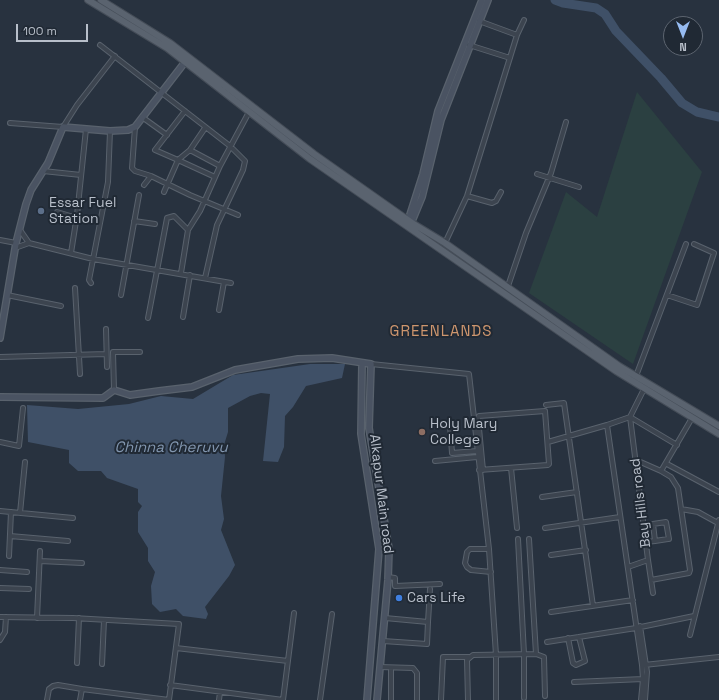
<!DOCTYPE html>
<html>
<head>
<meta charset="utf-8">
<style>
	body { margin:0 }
	#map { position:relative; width:719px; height:700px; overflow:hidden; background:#28323f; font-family:"Space Grotesk",sans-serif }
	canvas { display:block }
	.north { position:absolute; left:663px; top:16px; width:40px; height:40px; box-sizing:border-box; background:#202934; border:1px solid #5d6570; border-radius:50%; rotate:180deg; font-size:11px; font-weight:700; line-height:16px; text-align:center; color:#b8bfca }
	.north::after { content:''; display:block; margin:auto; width:14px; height:18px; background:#96bbf1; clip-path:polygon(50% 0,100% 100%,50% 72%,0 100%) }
	.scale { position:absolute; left:16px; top:24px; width:72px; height:18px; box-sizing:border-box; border:2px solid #b8bfca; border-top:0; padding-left:5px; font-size:12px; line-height:14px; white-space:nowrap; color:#b8bfca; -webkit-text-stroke:3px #202934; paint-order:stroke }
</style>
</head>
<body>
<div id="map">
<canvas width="719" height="700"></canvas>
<div class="north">N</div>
<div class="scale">100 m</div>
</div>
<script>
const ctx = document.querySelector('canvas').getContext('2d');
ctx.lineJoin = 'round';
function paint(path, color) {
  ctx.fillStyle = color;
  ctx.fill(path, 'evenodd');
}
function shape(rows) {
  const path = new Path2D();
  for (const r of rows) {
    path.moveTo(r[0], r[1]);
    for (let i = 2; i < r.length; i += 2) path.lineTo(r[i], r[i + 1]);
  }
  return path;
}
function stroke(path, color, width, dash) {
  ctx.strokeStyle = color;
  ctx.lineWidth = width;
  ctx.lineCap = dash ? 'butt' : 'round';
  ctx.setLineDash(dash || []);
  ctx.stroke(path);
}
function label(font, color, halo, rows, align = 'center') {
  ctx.font = font + ' "Space Grotesk",sans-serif';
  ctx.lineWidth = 4;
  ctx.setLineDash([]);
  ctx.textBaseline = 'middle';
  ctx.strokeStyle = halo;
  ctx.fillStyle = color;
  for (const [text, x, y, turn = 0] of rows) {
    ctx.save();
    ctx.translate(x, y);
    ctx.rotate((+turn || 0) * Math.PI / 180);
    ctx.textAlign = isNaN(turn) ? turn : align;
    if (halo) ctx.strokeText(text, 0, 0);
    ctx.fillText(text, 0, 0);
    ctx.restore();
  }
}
paint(shape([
	[637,92,702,172,633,364,529,293,566,192,597,217]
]), '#2b4041');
paint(shape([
	[310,364,345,364,342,378,306,386,293,407,285,416,284,447,278,462,263,461,270,394,261,393,250,396,228,408,228,432,224,445,225,457,221,496,224,519,221,530,235,565,229,576,205,607,208,614,206,619,183,616,176,609,160,612,152,604,151,586,155,572,148,561,148,548,138,532,138,512,142,506,138,502,138,489,107,478,101,471,78,471,69,463,69,450,28,442,27,405,78,409,129,404,161,396,193,399,233,375]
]), '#3f5067');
stroke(shape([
	[555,0,563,3,596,8,605,14,616,31,661,78,682,103,697,112,719,117]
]), '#3f5067', 9);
const street = shape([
	[517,35,524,20],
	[100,45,230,146,245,161,243,170,217,225,205,278],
	[469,45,510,58],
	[142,117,167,135],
	[10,123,63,127,77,105,115,56],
	[135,127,132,168,135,171,151,176],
	[205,128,190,150,178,160,215,177],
	[190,150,220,166],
	[43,171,81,175],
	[537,174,579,187],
	[144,185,151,176,190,195,238,215],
	[164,192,178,160,155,150,185,111],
	[467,196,492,203,496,201,501,192],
	[57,212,77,218],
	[134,221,155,224],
	[20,230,29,243,93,259,231,283],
	[0,240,16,243],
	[445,243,467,196,517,35,479,21],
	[15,248,29,243],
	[71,253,77,215,86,129],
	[181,273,188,230,200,211,220,166,249,112],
	[91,283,89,280,108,182,110,131],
	[508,286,526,233,551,173,566,122],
	[75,288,80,374],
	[7,295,61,306],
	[121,295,139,195],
	[667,295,697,305,714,253,694,244],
	[219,310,224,282],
	[183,317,190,275],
	[148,318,167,218,174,216,188,230],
	[106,329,107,367],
	[0,357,106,354],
	[371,364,469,374,489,549,496,655,496,700],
	[636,376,686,244],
	[114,390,113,352,140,352],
	[546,405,564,403,593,606],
	[630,417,677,445],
	[607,425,642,665,643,679,641,700],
	[450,426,452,453,477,451],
	[0,442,19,446,23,408],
	[548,442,607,425,630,417],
	[636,460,661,471,692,418],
	[435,461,477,457],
	[667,464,719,492],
	[511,468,517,528],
	[479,470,548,465,549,464,545,411,479,416,478,418,483,470],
	[542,497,577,492],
	[681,509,698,512,718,523],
	[0,511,73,518],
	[20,513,25,462],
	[545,528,620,517],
	[10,536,68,541],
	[518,539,524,654,524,698],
	[529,539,536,654],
	[646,542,655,541,668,539,669,539,666,522,653,524,655,541],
	[489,549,470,549,467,552,465,563,467,567,471,570,491,572],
	[551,555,586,550],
	[9,556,11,512],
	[648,560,653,593],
	[40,561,82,563],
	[628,567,648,560,630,417,644,389],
	[0,570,27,572],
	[388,577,395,578,395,586,440,584],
	[651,580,689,573,690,570,678,488,671,477,661,471],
	[0,588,29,589],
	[551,612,633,600],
	[0,617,73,618,179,624,169,700],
	[37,618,40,551],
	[428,622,430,589],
	[640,626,647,672,645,700],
	[690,635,719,520],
	[568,638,573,663,576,665,585,661,579,637],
	[0,640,5,632,6,617],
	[383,641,427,644,428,622,385,618],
	[547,642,636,628,694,616],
	[176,648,288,661],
	[77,663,79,618],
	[102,664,104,620],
	[644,665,719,657],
	[380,667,413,668,417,673,417,700],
	[391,668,391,700],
	[574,682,643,679],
	[170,685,283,700],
	[47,700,49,689,53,686,58,685,82,689],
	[80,700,82,689,169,700],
	[219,700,220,692],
	[283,700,294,613],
	[320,700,332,614],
	[441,700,443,657,469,657],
	[468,700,467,660,473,655,536,654,544,657,545,696]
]);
const secondary = shape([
	[407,224,423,174,438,111,482,0],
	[410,226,422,197,441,120,488,0],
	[0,338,16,243,26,204,31,190,48,163,63,127,110,131,128,130,135,127,185,62],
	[362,363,361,434,379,549,367,700],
	[0,397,103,398,114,390,130,395,159,391,192,387,235,370,298,359,332,358,371,364,369,428,389,549,388,580,377,700]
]);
const primary = shape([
	[88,0,167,48,310,159,616,371,719,434],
	[101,0,170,43,314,154,412,223,445,243,619,366,719,426]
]);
stroke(street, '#59626d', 6);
stroke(secondary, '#59626d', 8);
stroke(primary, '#454d58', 8);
stroke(street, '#3c444f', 4);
stroke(secondary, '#4a5362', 5.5);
stroke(primary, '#5a636f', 6);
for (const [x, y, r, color] of [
	[41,211,4,"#5c6f8a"],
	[422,432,4,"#8d6e63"],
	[399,598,4,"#3f7fe0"]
]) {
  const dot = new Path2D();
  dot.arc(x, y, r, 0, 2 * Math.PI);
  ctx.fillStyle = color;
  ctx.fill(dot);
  stroke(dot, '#202934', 1.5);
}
label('14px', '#b8bfca', '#202934', [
	["Essar Fuel",49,203],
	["Station",49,219],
	["Holy Mary",430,424],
	["College",430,440],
	["Cars Life",407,598]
], 'left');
label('14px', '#b8bfca', '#202934', [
	["Alkapur Main road",381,494,83],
	["Bay Hills road",641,503,-97]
]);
ctx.letterSpacing = '1px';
label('15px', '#ce966e', '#202934', [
	["GREENLANDS",441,332]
]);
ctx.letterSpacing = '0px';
label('italic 15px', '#8296af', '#202934', [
	["Chinna Cheruvu",171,448]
]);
</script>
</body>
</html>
